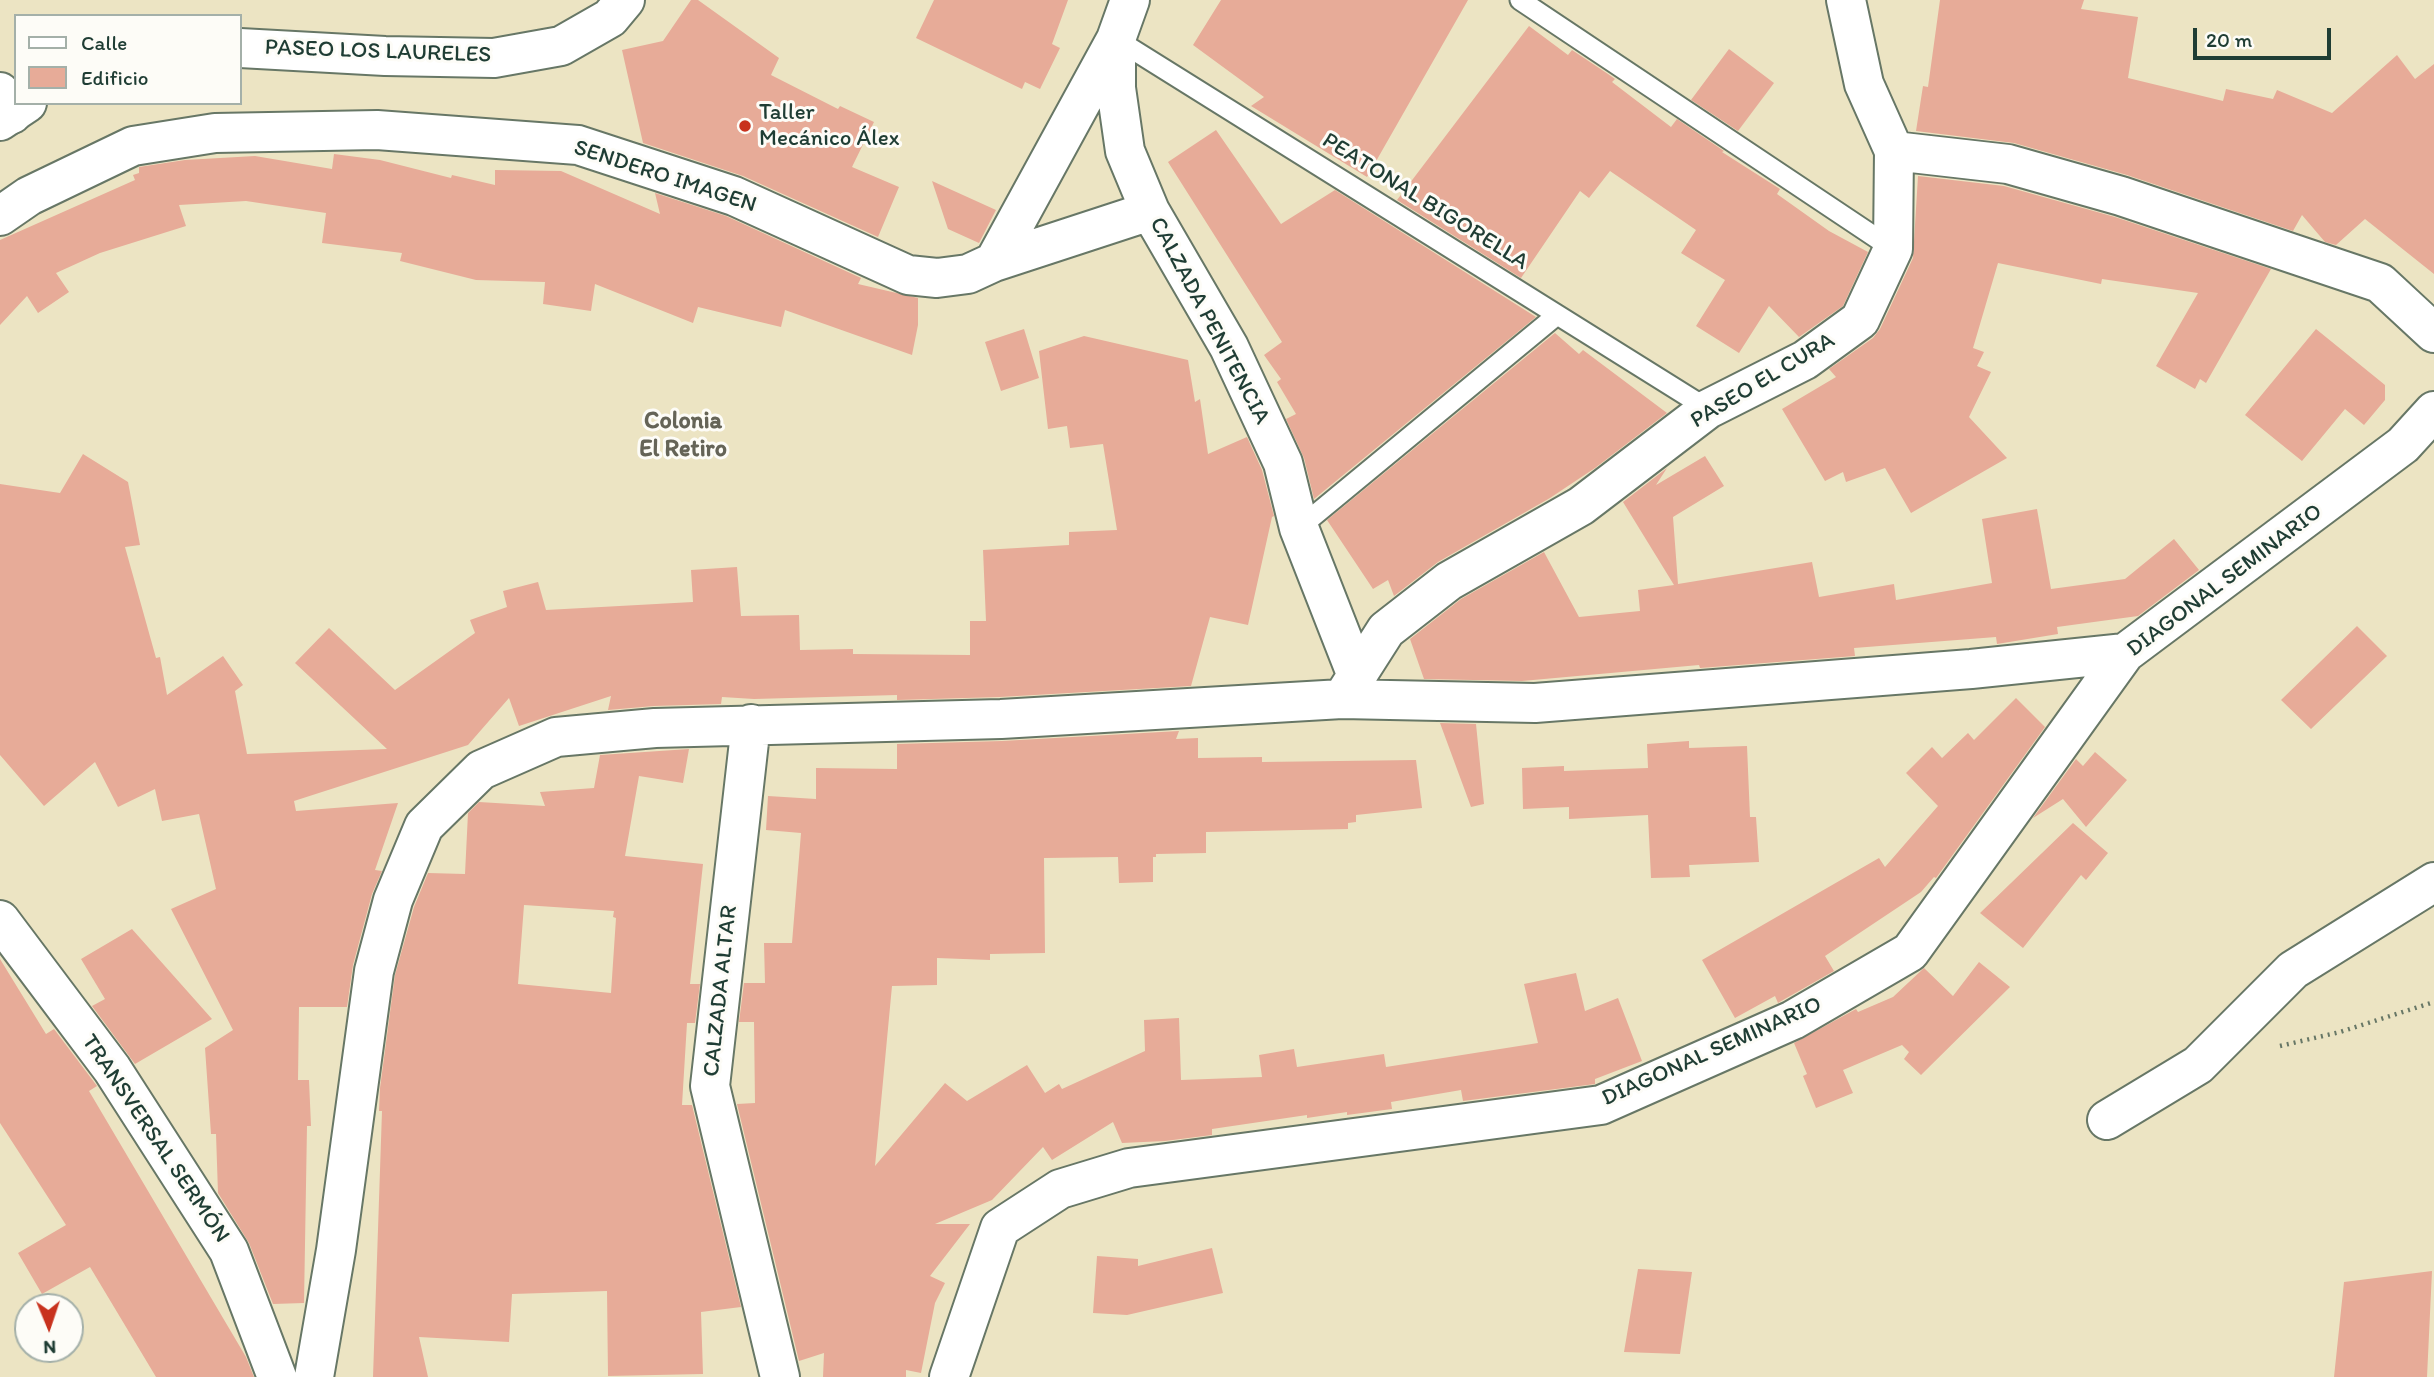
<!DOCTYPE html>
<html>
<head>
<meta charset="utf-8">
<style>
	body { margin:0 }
	#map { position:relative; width:2434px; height:1377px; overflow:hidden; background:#ece4c3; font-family:Itim,sans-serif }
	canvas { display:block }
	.legend { position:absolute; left:14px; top:14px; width:228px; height:91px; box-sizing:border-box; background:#fdfcf7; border:2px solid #a4b0a9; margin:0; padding:9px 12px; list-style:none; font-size:21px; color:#1f3d34 }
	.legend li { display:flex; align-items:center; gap:14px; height:35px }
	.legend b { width:35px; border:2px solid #a4b0a9 }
	.north { position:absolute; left:14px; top:1293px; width:70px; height:70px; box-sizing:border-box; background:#fdfcf7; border:2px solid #a4b0a9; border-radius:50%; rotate:178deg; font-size:19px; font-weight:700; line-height:28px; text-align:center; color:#1f3d34 }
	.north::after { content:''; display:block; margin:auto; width:24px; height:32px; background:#c8321e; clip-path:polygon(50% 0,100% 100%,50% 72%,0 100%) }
	.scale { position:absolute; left:2193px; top:28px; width:138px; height:32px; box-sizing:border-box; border:4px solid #1f3d34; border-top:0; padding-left:9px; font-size:21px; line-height:24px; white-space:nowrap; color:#1f3d34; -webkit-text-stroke:5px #fdfcf7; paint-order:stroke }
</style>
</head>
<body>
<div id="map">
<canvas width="2434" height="1377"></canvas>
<ul class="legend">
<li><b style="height:9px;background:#fff"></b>Calle</li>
<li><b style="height:19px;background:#e7ab98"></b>Edificio</li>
</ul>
<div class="north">N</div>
<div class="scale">20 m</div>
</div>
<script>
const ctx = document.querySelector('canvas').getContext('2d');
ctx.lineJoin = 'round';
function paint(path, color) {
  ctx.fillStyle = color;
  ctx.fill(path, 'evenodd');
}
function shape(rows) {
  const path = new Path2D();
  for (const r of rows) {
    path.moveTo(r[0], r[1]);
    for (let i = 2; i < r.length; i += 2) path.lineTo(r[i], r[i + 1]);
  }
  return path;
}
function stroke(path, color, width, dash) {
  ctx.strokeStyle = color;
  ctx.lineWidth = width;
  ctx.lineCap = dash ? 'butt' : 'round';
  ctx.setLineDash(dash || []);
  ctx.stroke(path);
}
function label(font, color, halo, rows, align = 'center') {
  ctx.font = font + ' Itim,sans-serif';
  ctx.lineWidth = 6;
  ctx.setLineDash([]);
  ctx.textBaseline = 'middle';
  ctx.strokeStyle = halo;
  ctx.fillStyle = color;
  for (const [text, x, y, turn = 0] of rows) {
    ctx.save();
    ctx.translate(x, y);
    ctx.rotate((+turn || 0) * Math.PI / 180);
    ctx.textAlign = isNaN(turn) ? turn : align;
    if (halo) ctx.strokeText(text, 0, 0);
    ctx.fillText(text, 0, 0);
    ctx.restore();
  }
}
paint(shape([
	[691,0,698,0,779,58,771,75,838,109,840,106,874,122,852,167,899,187,878,237,743,176,643,143,622,50,663,41],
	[934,0,1068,0,1052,44,1060,48,1040,89,1025,82,1022,89,916,38],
	[1221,0,1468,0,1367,177,1251,106,1264,97,1193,45],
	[1940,0,2084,0,2081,9,2138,17,2128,78,2223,101,2226,89,2273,99,2277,90,2332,113,2397,55,2415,79,2434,64,2434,274,2365,219,2336,245,2325,242,2302,215,2293,231,2127,175,2014,143,1916,131,1923,86,1928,87],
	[1529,26,1568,55,1572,50,1608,74,1615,79,1612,82,1671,127,1677,119,1724,151,1722,152,1780,189,1777,194,1829,231,1868,252,1843,306,1799,337,1769,306,1739,353,1696,326,1725,280,1681,253,1696,230,1610,171,1589,198,1580,191,1521,278,1397,200],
	[1729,49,1774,83,1738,131,1691,100],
	[1216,130,1281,224,1335,190,1536,317,1314,499,1304,458,1286,419,1296,414,1277,382,1281,379,1264,355,1282,342,1168,162],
	[334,154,380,160,451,178,452,175,495,185,495,170,561,171,660,214,655,193,726,216,861,278,858,284,918,298,918,325,912,355,785,310,781,327,698,307,693,323,595,284,591,311,543,304,545,282,476,280,400,261,402,253,322,243,326,213,246,201,179,205,186,226,100,253,56,273,69,292,38,313,27,296,0,325,0,240,135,180,133,175,139,173,139,167,185,160,255,156,332,169],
	[1918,176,2004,186,2115,217,2271,269,2206,383,2200,379,2195,389,2156,366,2198,293,2102,279,2101,284,1998,263,1973,348,1984,352,1977,366,1991,372,1969,417,2007,458,1911,513,1885,468,1846,482,1843,472,1825,481,1782,409,1836,377,1829,369,1873,338,1880,329,1913,258],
	[932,181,996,210,979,243,948,229],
	[1024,329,1039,378,1001,391,985,342],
	[2316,329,2385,385,2385,400,2364,425,2345,409,2302,461,2245,415],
	[1555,333,1579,354,1583,350,1667,413,1595,468,1550,498,1438,562,1394,596,1388,580,1373,589,1327,520],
	[1084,336,1188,360,1195,402,1200,399,1208,454,1247,437,1262,470,1274,516,1272,517,1248,625,1210,617,1191,686,1000,697,897,700,897,695,754,699,722,697,721,704,654,706,608,710,611,696,519,726,509,698,468,745,294,801,296,811,398,803,375,870,382,871,372,894,353,965,347,1007,299,1007,298,1080,309,1080,311,1126,307,1126,304,1303,273,1304,249,1243,218,1193,216,1134,211,1134,205,1048,233,1030,171,909,216,889,199,814,162,821,155,789,118,807,95,762,44,806,0,755,0,484,60,493,83,454,128,482,140,545,125,547,156,658,160,657,167,695,223,656,243,685,235,691,247,754,387,749,295,663,329,628,395,690,475,633,470,620,507,607,503,591,538,582,546,610,693,602,691,570,737,567,741,616,799,615,800,650,853,649,853,654,970,655,970,621,986,621,983,550,1069,545,1069,532,1117,530,1103,444,1070,448,1067,426,1048,429,1039,351],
	[1705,456,1724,486,1673,517,1678,584,1812,562,1819,597,1894,584,1896,600,1992,583,1982,519,2037,509,2051,589,2125,579,2174,539,2199,570,2138,616,2057,627,2058,634,1997,644,1996,637,1854,648,1855,656,1700,668,1699,665,1522,681,1424,679,1410,639,1461,599,1544,552,1579,617,1640,611,1638,590,1674,585,1623,502,1667,468,1656,485],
	[2357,626,2387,656,2311,729,2281,700],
	[2016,698,2045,727,1936,878,1934,877,1921,892,1825,956,1834,971,1783,1000,1778,1003,1775,996,1735,1018,1702,960,1879,858,1885,867,1938,806,1906,773,1932,747,1942,758,1968,733,1974,740],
	[1440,723,1476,724,1484,804,1471,807],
	[1179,731,1176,739,1198,738,1198,758,1262,757,1262,762,1416,760,1422,808,1356,815,1356,822,1348,823,1348,829,1206,832,1206,853,1156,854,1156,857,1153,857,1153,882,1119,883,1118,857,1044,858,1045,953,990,954,990,960,937,958,937,985,892,986,875,1166,945,1083,967,1101,1027,1065,1045,1093,1059,1084,1062,1089,1145,1051,1144,1020,1179,1018,1181,1080,1262,1077,1259,1055,1294,1049,1297,1067,1384,1054,1386,1067,1538,1043,1524,984,1576,973,1585,1011,1618,998,1642,1061,1595,1079,1595,1084,1463,1101,1461,1090,1391,1102,1392,1109,1347,1115,1347,1112,1307,1118,1307,1115,1212,1129,1212,1135,1165,1141,1122,1143,1113,1122,1052,1160,1043,1147,992,1200,935,1224,970,1224,930,1276,945,1283,935,1303,921,1373,906,1370,906,1377,823,1377,824,1353,799,1361,737,1104,755,1103,754,1022,739,1022,744,983,765,983,764,943,792,943,801,833,766,830,768,796,816,799,816,768,897,769,897,744,1002,741],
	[1689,741,1689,748,1747,746,1750,817,1756,817,1759,862,1689,865,1690,877,1651,878,1648,815,1569,819,1569,807,1523,809,1522,768,1564,766,1564,771,1648,768,1647,744],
	[689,749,683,783,639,776,625,856,703,864,690,984,700,984,695,1023,687,1023,682,1105,692,1105,741,1307,701,1312,703,1374,608,1376,607,1291,512,1294,509,1342,419,1337,428,1377,373,1377,382,1111,379,1111,380,1088,395,975,414,907,428,873,465,874,468,813,479,802,545,806,540,792,594,788,600,755],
	[524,905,614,911,613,917,616,918,611,993,518,984],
	[2095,752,2127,780,2086,827,2063,799,2033,818,2076,759,2083,766],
	[2073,823,2108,853,2086,880,2081,875,2023,948,1980,913],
	[132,929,212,1019,135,1064,92,1006,105,999,81,959],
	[0,959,46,1034,54,1029,97,1086,89,1091,246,1357,254,1377,156,1377,90,1267,42,1294,18,1253,66,1225,0,1123],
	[1979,962,2010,987,1921,1075,1904,1059,1909,1052,1902,1045,1843,1070,1853,1093,1816,1108,1803,1076,1807,1074,1794,1043,1856,1009,1858,1012,1893,997,1924,968,1953,996],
	[1212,1248,1223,1293,1127,1315,1093,1313,1097,1256,1138,1259,1138,1266],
	[1638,1269,1692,1272,1680,1354,1624,1352],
	[2432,1271,2427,1377,2334,1377,2344,1282]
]), '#e7ab98');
const service = shape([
	[1520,0,1893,249],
	[1116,39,1708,409],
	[1299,528,1557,315]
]);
const minor = shape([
	[1130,0,1116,39,1116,88,1125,151,1150,211,1229,347,1283,463,1299,528,1357,676],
	[0,92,12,114],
	[1894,151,2008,164,2121,196,2380,283,2434,333],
	[0,216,29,196,133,146,215,133,377,130,578,145,734,196,908,275,937,278,968,274,994,262,1116,39],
	[994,262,1150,211],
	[1342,699,1386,630,1449,581,1581,506,1708,409,1805,360,1860,320,1893,249,1894,151,1864,84,1846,0],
	[751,724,710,1086,780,1377],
	[0,920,112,1069,229,1251,277,1377],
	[2107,1120,2198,1065,2293,970,2434,882],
	[314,1377,336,1250,374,971,393,900,424,826,481,770,556,737,655,728,1001,719,1342,699,1535,703,1971,669,2125,653],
	[949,1377,1000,1228,1060,1189,1129,1168,1601,1105,1793,1020,1910,952,2125,653,2403,445,2434,411]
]);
const tertiary = shape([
	[240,48,385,56,494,58,561,46,610,18,625,0],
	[0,121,27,103]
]);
stroke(service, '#677766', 23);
stroke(minor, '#677766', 42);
stroke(tertiary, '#677766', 42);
stroke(shape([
	[2280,1046,2340,1032,2434,1002]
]), '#677766', 4.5, [2, 5]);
stroke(service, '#fff', 19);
stroke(minor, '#fff', 38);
stroke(tertiary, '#fff', 38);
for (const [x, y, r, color] of [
	[745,126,7,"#c8321e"]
]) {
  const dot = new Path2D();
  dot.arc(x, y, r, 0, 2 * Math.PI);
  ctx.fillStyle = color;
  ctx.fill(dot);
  stroke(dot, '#fdfcf7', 2.5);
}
label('23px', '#1f3d34', '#fdfcf7', [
	["PASEO LOS LAURELES",378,52,2],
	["SENDERO IMAGEN",665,177,18],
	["PEATONAL BIGORELLA",1425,202,32],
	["CALZADA PENITENCIA",1209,321,62],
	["PASEO EL CURA",1763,381,-31],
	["DIAGONAL SEMINARIO",2225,581,-37],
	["CALZADA ALTAR",721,991,-84],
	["DIAGONAL SEMINARIO",1712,1052,-24],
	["TRANSVERSAL SERMÓN",155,1139,56]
]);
label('23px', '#1f3d34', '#fdfcf7', [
	["Taller",759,113],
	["Mecánico Álex",759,139]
], 'left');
label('bold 24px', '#656457', '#fdfcf7', [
	["Colonia",683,422],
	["El Retiro",683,450]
]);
</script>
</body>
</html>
